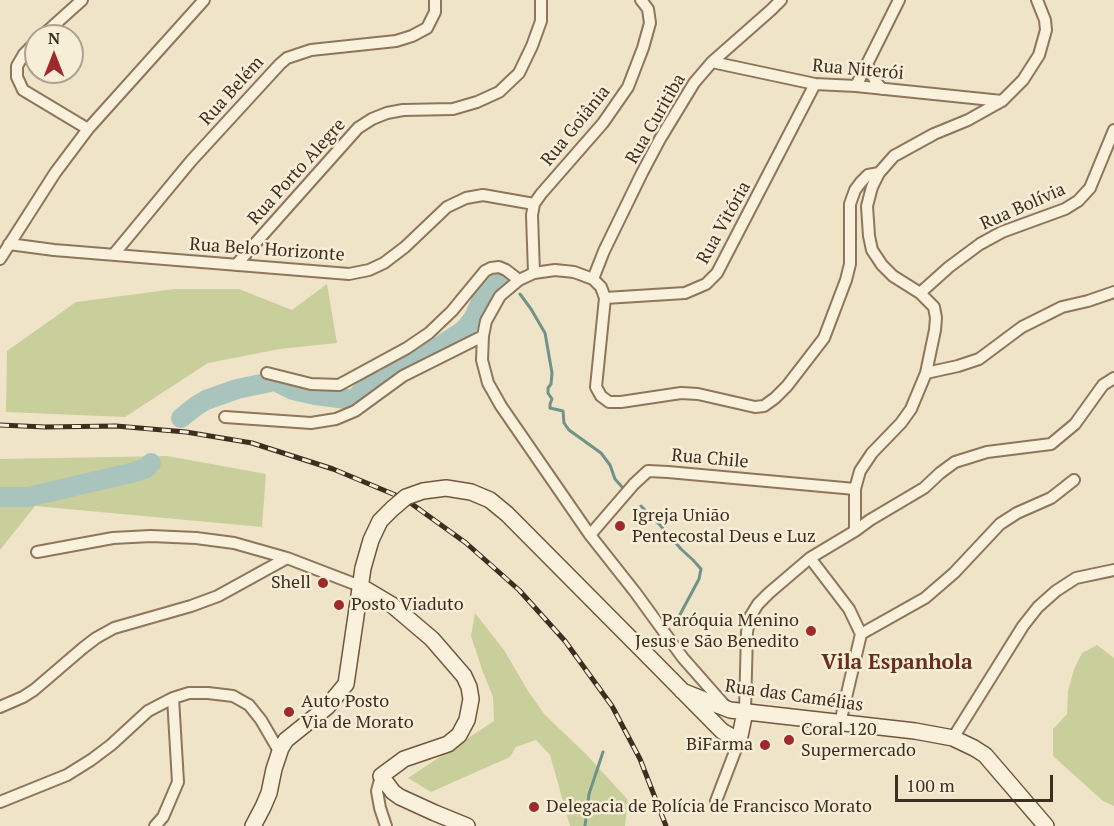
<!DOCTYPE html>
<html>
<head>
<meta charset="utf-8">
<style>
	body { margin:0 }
	#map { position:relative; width:1114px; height:826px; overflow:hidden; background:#f0e4c8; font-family:"PT Serif",serif }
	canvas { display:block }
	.north { position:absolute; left:24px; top:24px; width:60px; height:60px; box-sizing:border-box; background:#f7eed8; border:2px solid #ada18e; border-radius:50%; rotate:0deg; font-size:16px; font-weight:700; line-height:24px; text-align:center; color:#3d2e20 }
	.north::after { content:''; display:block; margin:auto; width:21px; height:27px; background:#9e2a2b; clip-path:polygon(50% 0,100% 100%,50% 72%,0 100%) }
	.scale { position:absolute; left:895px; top:775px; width:158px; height:27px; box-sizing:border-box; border:3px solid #3d2e20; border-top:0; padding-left:8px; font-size:18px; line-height:21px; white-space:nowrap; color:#3d2e20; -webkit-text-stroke:4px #f7eed8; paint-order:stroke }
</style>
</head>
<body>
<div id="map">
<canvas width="1114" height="826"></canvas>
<div class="north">N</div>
<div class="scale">100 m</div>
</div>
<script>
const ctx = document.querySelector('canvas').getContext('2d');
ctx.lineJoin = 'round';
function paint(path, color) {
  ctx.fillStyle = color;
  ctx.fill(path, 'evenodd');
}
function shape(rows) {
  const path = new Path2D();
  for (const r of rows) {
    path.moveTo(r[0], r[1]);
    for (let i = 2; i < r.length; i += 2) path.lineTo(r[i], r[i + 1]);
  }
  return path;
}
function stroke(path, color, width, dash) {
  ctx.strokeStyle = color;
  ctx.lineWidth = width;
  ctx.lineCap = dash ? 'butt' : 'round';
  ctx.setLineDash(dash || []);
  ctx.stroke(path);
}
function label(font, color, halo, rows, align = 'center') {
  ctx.font = font + ' "PT Serif",serif';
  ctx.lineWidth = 5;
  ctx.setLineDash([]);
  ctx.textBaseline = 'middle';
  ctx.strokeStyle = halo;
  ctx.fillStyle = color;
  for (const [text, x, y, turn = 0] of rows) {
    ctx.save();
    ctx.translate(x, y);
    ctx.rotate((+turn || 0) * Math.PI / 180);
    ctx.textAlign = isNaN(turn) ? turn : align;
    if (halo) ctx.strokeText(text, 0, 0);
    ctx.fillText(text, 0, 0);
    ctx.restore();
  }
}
paint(shape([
	[327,284,337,343,280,349,208,363,125,417,6,412,7,351,76,302,175,289,239,289,292,310],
	[167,456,266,474,262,527,35,506,0,550,0,459],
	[475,613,504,650,528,691,545,715,586,754,628,800,625,826,570,826,550,755,536,740,516,747,510,757,431,792,408,778,494,721,493,697,483,672,471,636],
	[1097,645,1114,658,1114,806,1103,801,1053,756,1053,729,1067,714,1068,691,1074,669,1082,653]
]), '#c9cf9b');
stroke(shape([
	[520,294,531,309,545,333,552,373,551,384,548,388,548,393,552,399,550,404,550,408,563,411,564,423,569,430,601,453,610,465,615,479,623,488],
	[641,506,660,525,681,549,693,560,701,569,699,579,676,622],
	[585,826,589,794,603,752]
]), '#6f938a', 3);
stroke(shape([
	[181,418,196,406,206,400,237,389,275,381,293,390,315,395,354,400,366,387,373,377,432,351,464,330,473,319,490,283,496,279,502,278,506,279],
	[0,497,28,497,135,472,146,468,151,463]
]), '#a9c4bc', 20);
const minor = shape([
	[42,36,82,0],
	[36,42,24,54,17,66,17,77,23,90,88,129],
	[712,62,815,84,856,86,1002,101],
	[867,64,876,82,882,89],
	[856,86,899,0],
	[9,244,54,250,349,274,369,270,384,263,405,247,447,207,466,198,483,195,534,204],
	[114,254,191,161,280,64,287,58,311,50,396,41,412,36,427,28,435,12,435,0],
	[0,259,55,173,88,129,204,0],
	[236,265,358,128,372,119,387,113,403,110,453,109,477,102,499,92,519,73,532,46,541,21,541,0],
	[534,273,532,215,534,204,541,194,603,123,628,87,643,48,650,23,648,9,641,0],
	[593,279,604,251,642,173,660,139,694,83,712,62,771,10,781,0],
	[920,293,949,267,980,244,1002,232,1065,209,1078,201,1090,188,1114,130],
	[605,298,685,293,706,284,717,273,815,84],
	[267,373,311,384,339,385,407,348,429,333,452,311,485,271,491,268,499,267,506,270,519,280],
	[926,373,958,366,979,359,1022,327,1062,307,1088,301,1114,292],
	[225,417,311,423,336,419,355,411,403,376,483,336],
	[855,531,855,489,860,471,872,453,901,423,911,409,926,373,935,330,936,318,934,307,920,293,893,276,882,265,872,250,869,236,867,206,872,187,879,173,894,156,934,134,968,120,1002,101,1023,80,1039,55,1046,30,1045,20,1037,0],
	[590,535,634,484,648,471,668,472,855,489],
	[37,552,113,538,151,536,196,538,234,543,287,558,360,586],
	[810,558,849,609,861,634,840,723],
	[861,634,925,598,954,573,1000,524,1017,513,1051,498,1074,480],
	[0,707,23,697,34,690,83,648,96,638,114,628,191,606,218,596,287,558],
	[727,708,683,658,635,592,590,535,501,406,488,383,482,360,483,336,486,321,500,296,519,280,534,273,555,270,574,272,593,279,601,287,605,298,596,387,601,396,609,402,621,402,681,393,698,394,755,407,764,406,775,398,787,386,824,338,846,280,850,264,850,204,855,190,861,182,868,175,879,173],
	[745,712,747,632,750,617,758,604,769,593,810,558,855,531,870,520,924,488,940,473,955,462,987,452,1051,444,1075,424,1103,385,1114,378],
	[953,738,1023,626,1038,607,1056,591,1076,578,1114,570],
	[381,776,377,791,380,808,386,826],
	[716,801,739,741],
	[0,802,67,775,91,760,111,745,148,711,173,698,189,693,208,693,233,696,249,705,261,720,279,751],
	[155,826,163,817,178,782,173,698]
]);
const secondary = shape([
	[360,586,392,605,432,639,464,676,469,687,471,699,467,720,459,735,448,744,404,759,381,776,393,792,400,797,435,813,467,826],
	[649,657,722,731,739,741,745,712],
	[682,691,730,710,915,731,953,738,974,748,985,755,1046,826],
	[253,826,263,807,269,793,274,769,281,748,286,740,327,707,346,684,363,568]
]);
stroke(minor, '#8d765c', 14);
stroke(secondary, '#6f573f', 18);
stroke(minor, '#faf1dc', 10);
stroke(secondary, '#faf1dc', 15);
const rail = shape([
	[0,425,45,427,116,426,186,432,252,443,333,469,405,499,466,543,519,590,565,641,612,706,640,759,666,826]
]);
stroke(rail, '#3d2e20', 5);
stroke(rail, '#f7eed8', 3, [9]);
const secondaryBridge = shape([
	[363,568,371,540,380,521,392,509,406,497,423,491,446,488,471,492,490,500,507,514,649,657]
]);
stroke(secondaryBridge, '#6f573f', 18, []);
stroke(secondaryBridge, '#faf1dc', 15);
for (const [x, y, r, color] of [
	[620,526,6,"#9e2a2b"],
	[323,583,6,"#9e2a2b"],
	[339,605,6,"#9e2a2b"],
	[811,631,6,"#9e2a2b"],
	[289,712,6,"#9e2a2b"],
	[789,740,6,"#9e2a2b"],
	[765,745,6,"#9e2a2b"],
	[534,807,6,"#9e2a2b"]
]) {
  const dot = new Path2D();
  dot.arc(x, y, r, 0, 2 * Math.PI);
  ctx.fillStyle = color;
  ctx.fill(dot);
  stroke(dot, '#f7eed8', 2);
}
label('18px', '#3d2e20', '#f7eed8', [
	["Rua Niterói",858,70,5],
	["Rua Belém",232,91,-48],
	["Rua Curitiba",656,119,-60],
	["Rua Goiânia",576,126,-51],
	["Rua Porto Alegre",297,172,-48],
	["Rua Bolívia",1023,207,-24],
	["Rua Vitória",724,223,-61],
	["Rua Belo Horizonte",267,250,4],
	["Rua Chile",710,459,5],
	["Rua das Camélias",794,696,8]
]);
label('18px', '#3d2e20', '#f7eed8', [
	["Igreja União",632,516],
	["Pentecostal Deus e Luz",632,537],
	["Shell",311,583,"right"],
	["Posto Viaduto",351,605],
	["Paróquia Menino",799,621,"right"],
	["Jesus e São Benedito",799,642,"right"],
	["Auto Posto",301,702],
	["Via de Morato",301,723],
	["Coral 120",801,730],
	["Supermercado",801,751],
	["BiFarma",753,745,"right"],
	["Delegacia de Polícia de Francisco Morato",546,807]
], 'left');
label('bold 21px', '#6b2e1e', '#f7eed8', [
	["Vila Espanhola",897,663]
]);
</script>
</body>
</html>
